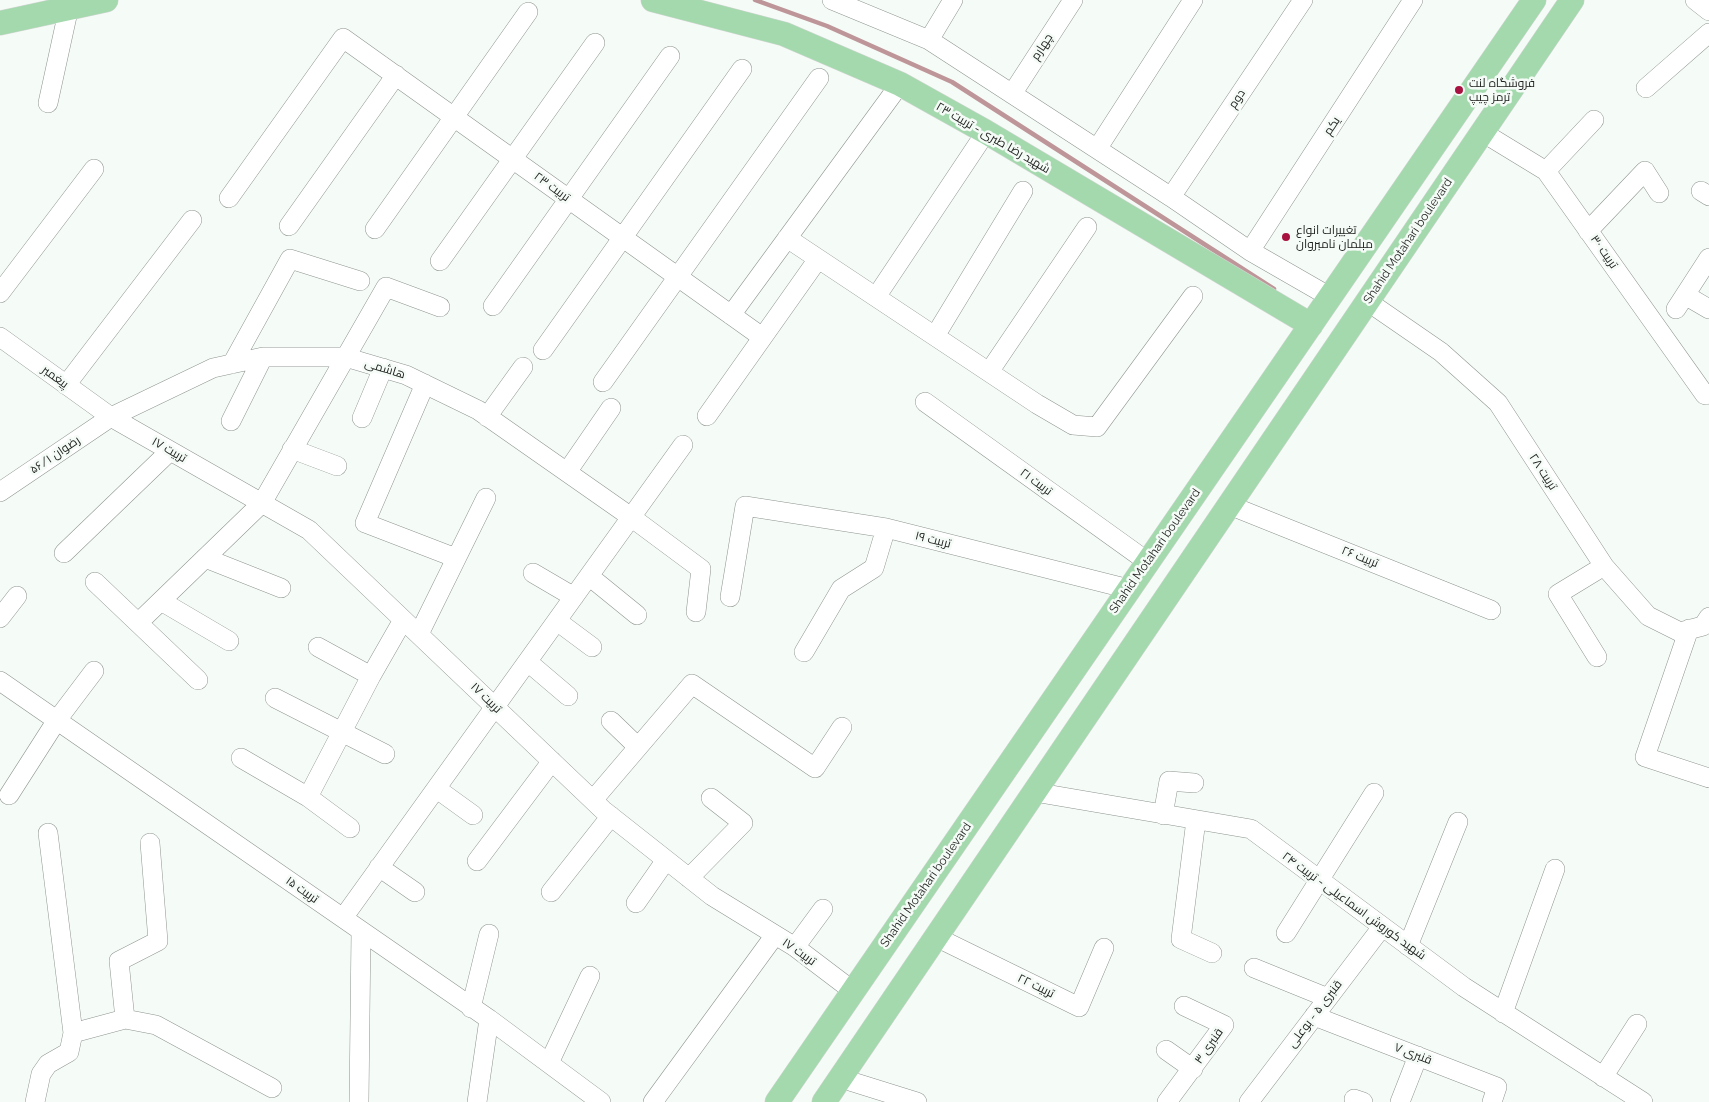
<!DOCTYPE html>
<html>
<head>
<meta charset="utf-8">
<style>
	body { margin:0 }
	canvas { display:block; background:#f5fbf6 }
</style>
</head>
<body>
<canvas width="1709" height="1102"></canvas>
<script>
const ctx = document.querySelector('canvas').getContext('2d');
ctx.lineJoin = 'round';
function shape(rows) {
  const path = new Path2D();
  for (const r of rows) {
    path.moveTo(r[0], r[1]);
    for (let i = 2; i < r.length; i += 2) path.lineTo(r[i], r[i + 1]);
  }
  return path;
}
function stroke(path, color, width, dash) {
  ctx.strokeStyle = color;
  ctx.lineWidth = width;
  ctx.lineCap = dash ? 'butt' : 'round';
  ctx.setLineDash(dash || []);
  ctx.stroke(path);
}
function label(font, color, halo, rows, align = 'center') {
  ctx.font = font + ' Raleway,Cairo,sans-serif';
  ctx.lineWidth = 5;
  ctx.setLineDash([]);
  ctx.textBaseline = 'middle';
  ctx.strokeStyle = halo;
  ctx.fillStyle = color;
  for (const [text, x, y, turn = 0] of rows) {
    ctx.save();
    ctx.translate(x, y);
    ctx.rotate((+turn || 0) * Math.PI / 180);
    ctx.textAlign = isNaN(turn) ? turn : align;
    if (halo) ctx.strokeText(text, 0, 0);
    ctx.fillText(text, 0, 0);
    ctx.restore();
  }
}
stroke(shape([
	[755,0,827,26,952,82,1274,289]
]), '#be9699', 4.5);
const minor = shape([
	[832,0,929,40,1171,197,1250,251,1330,297],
	[1695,0,1709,11],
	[929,40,953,0],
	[1646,88,1709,33],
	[1012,94,1073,0],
	[48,103,69,7],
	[1482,132,1546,171,1705,395],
	[1097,149,1193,0],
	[1546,171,1594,120],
	[1701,191,1709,196],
	[1171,197,1303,0],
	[229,198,343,38,762,337],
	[289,226,396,75],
	[375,229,528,12],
	[1588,231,1645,171,1659,193],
	[787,238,1037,404,1073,425,1097,427,1193,296],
	[1250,251,1413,0],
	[440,261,595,43],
	[0,293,94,169],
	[1685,295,1709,309],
	[876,297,986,132],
	[1367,301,1441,352,1498,403,1604,566,1648,616,1680,632,1703,626,1709,617],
	[493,306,670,56],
	[1676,309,1709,258],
	[731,315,900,84],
	[935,336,1023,191],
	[0,337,111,417,309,530,603,810,712,896,795,947,853,991],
	[543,350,742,69],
	[232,364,290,259,360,281],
	[989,372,1087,227],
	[603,382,819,78],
	[425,384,365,523,456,558],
	[66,385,192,220],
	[925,402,1148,562],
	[707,416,818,259],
	[487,417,523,367],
	[362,418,383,368],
	[231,421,263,357],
	[292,449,337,466],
	[567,472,611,408],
	[0,492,111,417,213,368,263,357,345,357,406,375,478,410,631,517,701,569,696,612],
	[1229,505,1491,610],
	[64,553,170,451],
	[205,558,281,588],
	[533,573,574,597],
	[589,576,637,615],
	[95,582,198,680],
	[730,597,745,506,886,528],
	[161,601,229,641],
	[0,618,17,596],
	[557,621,592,647],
	[139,622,262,503,386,287,440,307],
	[1689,629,1645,757,1709,778],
	[419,634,486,498],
	[318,647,371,676],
	[804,652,841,589,874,568,886,528,1129,589],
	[1597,657,1558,594,1604,566],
	[528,662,568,696],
	[0,681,489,1019,601,1102],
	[275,698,385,754],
	[611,721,638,747],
	[241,758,308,797,350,828],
	[437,789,473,815],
	[1034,792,1251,829,1464,987,1643,1102],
	[9,795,57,720,94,671],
	[308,797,371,676,403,620],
	[593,800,692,684,815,768,842,727],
	[1163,815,1169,781,1194,783],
	[1196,820,1181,939,1212,953],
	[477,861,552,761],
	[379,867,415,892],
	[689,878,743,823,711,798],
	[551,892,611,816],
	[636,903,666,860],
	[343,918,683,445],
	[1286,933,1374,793],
	[936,937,1079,1007,1104,948],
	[1408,946,1458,822],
	[795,947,823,909],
	[1254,968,1328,998],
	[471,1008,489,934],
	[1503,1013,1555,869],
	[1314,1016,1497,1087,1492,1102],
	[125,1019,156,1025,272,1088],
	[73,1033,125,1019,119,961,158,941,150,843],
	[1166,1050,1193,1069],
	[549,1063,590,976],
	[1603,1077,1637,1024],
	[840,1078,917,1102],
	[1354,1099,1363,1102],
	[35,1102,41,1074,48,1064,69,1052,73,1033,48,833],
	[359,1102,361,931],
	[477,1102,489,1019],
	[653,1102,775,935],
	[1167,1102,1224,1025,1184,1006],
	[1249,1102,1382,927],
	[1400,1102,1418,1056]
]);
const major = shape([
	[653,0,784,34,900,84,986,132,1311,325],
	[0,23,106,0],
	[777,1102,1534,0],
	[824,1102,1572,0]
]);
stroke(minor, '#8f9590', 20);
stroke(major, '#d6d7d6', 25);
stroke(minor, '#fff', 19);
stroke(major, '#a4d9ae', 24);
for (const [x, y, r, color] of [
	[1459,90,5,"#a81240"],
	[1286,237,5,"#a81240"]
]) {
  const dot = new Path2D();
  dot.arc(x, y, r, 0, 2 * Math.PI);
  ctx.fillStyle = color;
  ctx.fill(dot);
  stroke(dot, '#f5fbf6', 2);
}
label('12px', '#1e201e', '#f5fbf6', [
	["چهارم",1042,47,-57],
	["دوم",1237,99,-56],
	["یکم",1332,126,-57],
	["شهید رضا طبری - تربیت ۲۳",993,138,30],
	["تربیت ۲۳",552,187,36],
	["Shahid Motahari boulevard",1408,241,-56],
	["تربیت ۳۰",1604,252,55],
	["هاشمی",385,369,17],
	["پیغمبر",55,377,36],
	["تربیت ۱۷",169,450,30],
	["رضوان ۵۶/۱",55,455,-34],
	["تربیت ۲۸",1543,472,57],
	["تربیت ۲۱",1036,482,36],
	["تربیت ۱۹",933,540,14],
	["Shahid Motahari boulevard",1155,551,-55],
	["تربیت ۲۶",1360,557,22],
	["تربیت ۱۷",486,698,44],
	["Shahid Motahari boulevard",926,885,-55],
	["تربیت ۱۵",302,890,35],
	["شهید کوروش اسماعیلی - تربیت ۲۴",1354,906,36],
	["تربیت ۱۷",799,952,35],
	["تربیت ۲۲",1036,986,26],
	["قنبری ۵ - بوعلی",1315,1014,-53],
	["قنبری ۳",1209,1046,-55],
	["قنبری ۷",1413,1054,21]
]);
label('12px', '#1e201e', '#f5fbf6', [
	["فروشگاه لنت",1469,83],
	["ترمز چیپ",1469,97],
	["تغییرات انواع",1296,230],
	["مبلمان نامبروان",1296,244]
], 'left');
</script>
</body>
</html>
